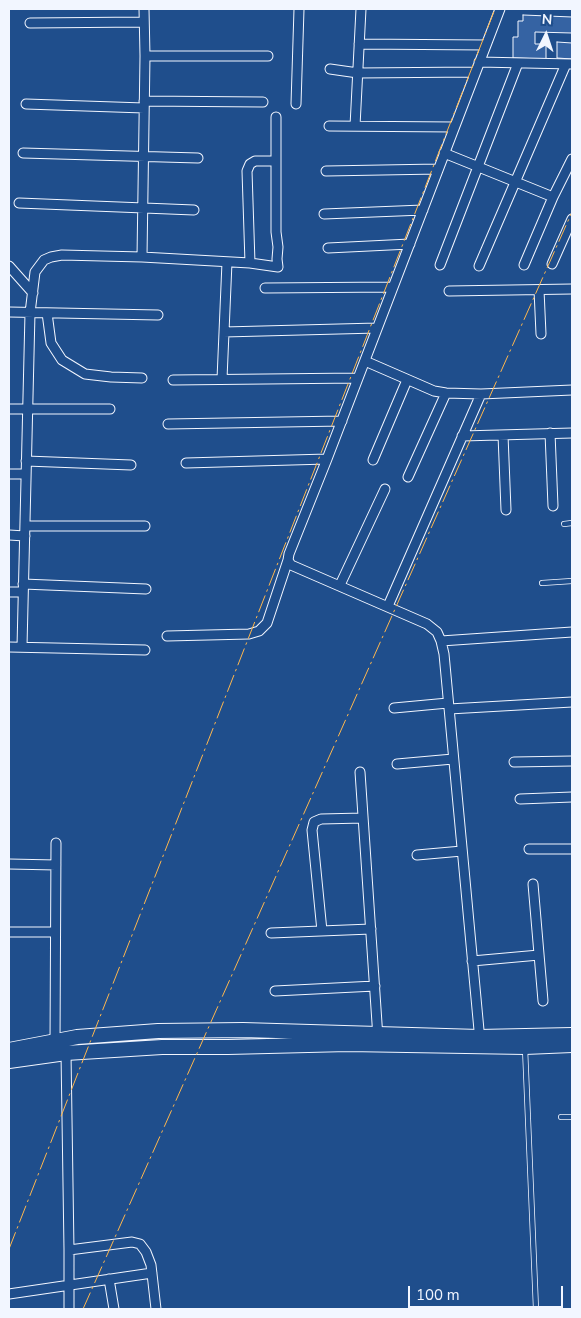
<!DOCTYPE html>
<html>
<head>
<meta charset="utf-8">
<style>
	body { margin:0 }
	#map { position:relative; width:581px; height:1318px; overflow:hidden; background:#1f4e8c; font-family:"Nunito Sans",sans-serif }
	canvas { display:block }
	.frame { position:absolute; inset:0; border:10px solid #f2f6ff; pointer-events:none }
	.north { position:absolute; left:521px; top:10px; width:50px; height:50px; -webkit-text-stroke:4px #1f4e8c; paint-order:stroke; rotate:4deg; font-size:14px; font-weight:700; line-height:20px; text-align:center; color:#f2f6ff }
	.north::after { content:''; display:block; margin:auto; width:18px; height:22px; background:#f2f6ff; clip-path:polygon(50% 0,100% 100%,50% 72%,0 100%) }
	.scale { position:absolute; left:408px; top:1286px; width:155px; height:22px; box-sizing:border-box; border:2px solid #f2f6ff; border-top:0; padding-left:6px; font-size:15px; line-height:18px; white-space:nowrap; color:#f2f6ff; -webkit-text-stroke:4px #1f4e8c; paint-order:stroke }
</style>
</head>
<body>
<div id="map">
<canvas width="581" height="1318"></canvas>
<div class="frame"></div>
<div class="north">N</div>
<div class="scale">100 m</div>
</div>
<script>
const ctx = document.querySelector('canvas').getContext('2d');
ctx.lineJoin = 'round';
function paint(path, color) {
  ctx.fillStyle = color;
  ctx.fill(path, 'evenodd');
}
function shape(rows) {
  const path = new Path2D();
  for (const r of rows) {
    path.moveTo(r[0], r[1]);
    for (let i = 2; i < r.length; i += 2) path.lineTo(r[i], r[i + 1]);
  }
  return path;
}
function stroke(path, color, width, dash) {
  ctx.strokeStyle = color;
  ctx.lineWidth = width;
  ctx.lineCap = dash ? 'butt' : 'round';
  ctx.setLineDash(dash || []);
  ctx.stroke(path);
}
const building = shape([
	[523,15,572,17,572,33,535,32,535,44,546,44,546,59,513,58,513,37,518,37,518,21,523,21,523,15],
	[557,42,572,43,572,59,557,58,557,42]
]);
paint(building, '#3563a3');
stroke(building, '#f2f6ff', 1);
const lane = shape([
	[564,524,572,523],
	[542,583,572,581],
	[525,1048,536,1309],
	[561,1117,572,1117]
]);
const street = shape([
	[30,23,144,22],
	[359,44,486,45],
	[145,56,268,56],
	[479,62,572,64],
	[330,69,358,73,475,72],
	[144,101,263,102],
	[26,104,144,108],
	[296,104,299,9],
	[329,126,454,127],
	[355,126,361,9],
	[23,153,198,158],
	[444,153,553,197],
	[326,171,438,169],
	[19,203,194,210],
	[324,214,423,210],
	[328,248,410,244],
	[142,257,145,56,144,9],
	[250,263,247,171,250,164,255,161,276,161],
	[552,264,572,219],
	[440,265,518,63],
	[524,265,553,197,572,159],
	[9,266,33,293],
	[479,266,566,64],
	[265,288,393,287],
	[539,290,541,334],
	[449,291,572,289],
	[9,312,158,315],
	[47,313,51,343,62,360,85,374,111,377,142,378],
	[224,332,377,328],
	[365,361,434,391,446,393,481,394,572,390],
	[222,379,227,262],
	[173,380,358,378],
	[9,409,110,409],
	[168,424,342,421],
	[550,433,553,506],
	[503,435,506,510],
	[462,436,572,433],
	[373,460,407,380],
	[26,461,131,465],
	[186,463,327,459],
	[9,474,26,474],
	[408,477,446,393],
	[25,526,145,526],
	[9,535,25,536],
	[23,584,146,589],
	[340,585,385,489],
	[9,592,23,592],
	[388,606,481,394],
	[167,636,249,634,259,631,267,623,288,560],
	[441,641,572,632],
	[9,647,145,650],
	[22,647,30,313,35,272,44,260,51,257,62,255,142,257,250,263,278,267,277,259,278,247,276,232,276,117],
	[394,708,448,703],
	[449,709,572,702],
	[514,762,572,761],
	[397,764,453,759],
	[360,772,378,1038],
	[520,799,572,797],
	[529,849,572,849],
	[417,855,462,851],
	[9,864,56,865],
	[533,884,543,1001],
	[322,931,312,830,314,822,321,819,363,818],
	[9,932,55,932],
	[271,933,371,929],
	[472,961,539,955],
	[275,991,375,986],
	[480,1041,444,654,441,641,437,632,427,624,291,565,288,560,289,554,327,459,500,9],
	[55,1044,56,843],
	[66,1053,69,1250,69,1309],
	[69,1250,132,1242,140,1244,146,1252,151,1265,156,1309],
	[109,1279,114,1309],
	[9,1294,152,1273]
]);
const secondary = shape([
	[9,1050,77,1037,158,1031,243,1030,479,1037,572,1035],
	[9,1061,66,1053,162,1047,228,1047,348,1044,525,1047,572,1045]
]);
stroke(lane, '#f2f6ff', 6);
stroke(street, '#f2f6ff', 11);
stroke(secondary, '#f2f6ff', 16);
stroke(lane, '#1f4e8c', 4.5);
stroke(street, '#1f4e8c', 9);
stroke(secondary, '#1f4e8c', 14);
stroke(shape([
	[9,1249,495,9],
	[83,1309,572,212]
]), '#ffb74d', 1, [18, 4, 2.5, 4]);
</script>
</body>
</html>
